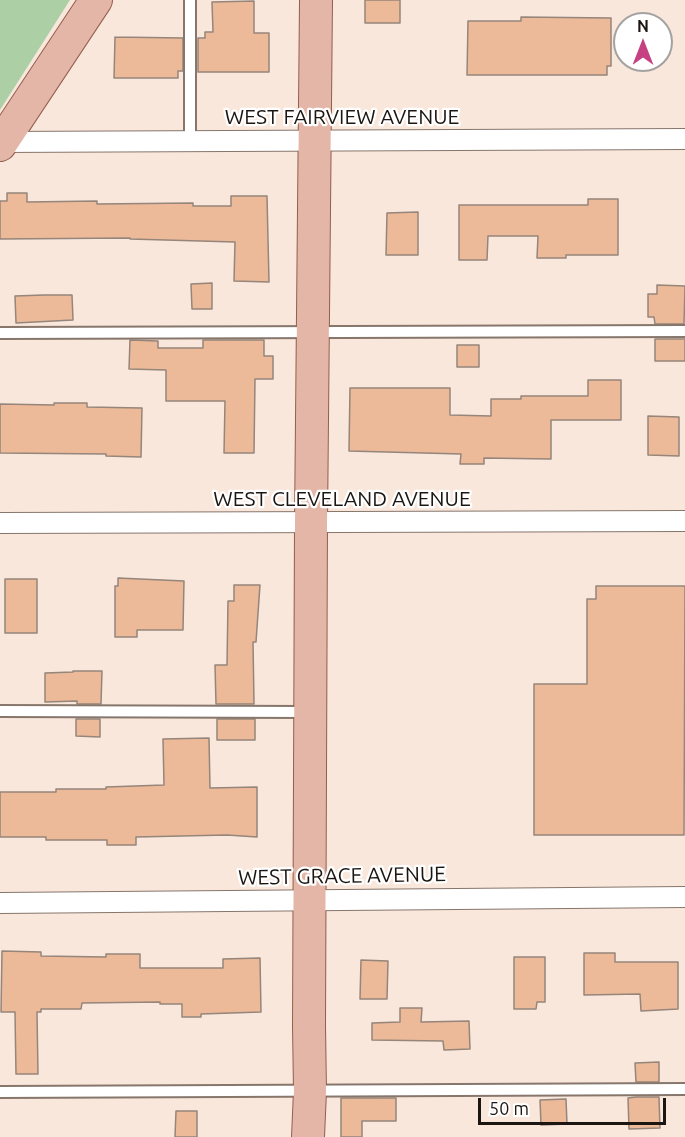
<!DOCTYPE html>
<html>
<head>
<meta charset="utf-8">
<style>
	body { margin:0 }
	#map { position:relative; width:685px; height:1137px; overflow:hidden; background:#f9e7dc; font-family:Ubuntu,sans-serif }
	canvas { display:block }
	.north { position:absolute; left:613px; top:12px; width:60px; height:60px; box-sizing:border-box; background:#fff; border:2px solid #a4a2a0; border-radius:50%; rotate:0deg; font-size:16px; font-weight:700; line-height:24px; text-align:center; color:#1c1612 }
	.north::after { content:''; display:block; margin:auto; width:21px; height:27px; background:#c64182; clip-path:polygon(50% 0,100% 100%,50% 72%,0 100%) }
	.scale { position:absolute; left:478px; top:1098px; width:188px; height:27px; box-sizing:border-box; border:3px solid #1c1612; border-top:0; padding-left:8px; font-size:18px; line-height:21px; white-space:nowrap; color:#1c1612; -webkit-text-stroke:4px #fff; paint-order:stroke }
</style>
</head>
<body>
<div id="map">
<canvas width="685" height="1137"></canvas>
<div class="north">N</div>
<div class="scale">50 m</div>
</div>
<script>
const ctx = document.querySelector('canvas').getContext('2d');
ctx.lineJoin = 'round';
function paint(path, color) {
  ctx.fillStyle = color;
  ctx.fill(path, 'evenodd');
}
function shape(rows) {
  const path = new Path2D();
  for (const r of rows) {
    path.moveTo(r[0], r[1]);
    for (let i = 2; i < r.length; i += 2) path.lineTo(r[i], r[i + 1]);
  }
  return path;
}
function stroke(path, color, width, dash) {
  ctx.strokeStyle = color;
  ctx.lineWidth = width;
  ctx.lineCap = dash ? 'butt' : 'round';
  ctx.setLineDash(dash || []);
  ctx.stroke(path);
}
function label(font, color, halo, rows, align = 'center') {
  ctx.font = font + ' Ubuntu,sans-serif';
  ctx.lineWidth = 4.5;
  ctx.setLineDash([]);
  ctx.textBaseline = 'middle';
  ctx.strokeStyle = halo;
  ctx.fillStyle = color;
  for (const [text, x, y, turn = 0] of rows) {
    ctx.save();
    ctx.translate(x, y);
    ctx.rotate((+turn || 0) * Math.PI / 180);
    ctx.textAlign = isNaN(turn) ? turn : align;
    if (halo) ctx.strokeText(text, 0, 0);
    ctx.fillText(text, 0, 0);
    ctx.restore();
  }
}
paint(shape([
	[0,0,70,0,0,110]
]), '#adcfa5');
const building = shape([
	[365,0,400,0,400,23,365,23,365,0],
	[254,1,254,33,269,33,269,72,198,72,198,38,205,38,205,32,213,32,212,2,254,1],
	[521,17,611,18,611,66,607,66,607,75,467,75,468,21,521,21,521,17],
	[115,37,183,38,183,71,178,71,178,78,114,78,115,37],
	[7,193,27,193,27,202,97,201,97,204,193,203,193,206,231,206,231,196,267,196,269,282,234,281,235,242,130,239,130,238,0,239,0,201,7,201,7,193],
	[588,199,618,199,618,255,566,255,566,258,537,258,538,236,488,236,487,260,459,260,459,205,588,205,588,199],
	[418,212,418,255,386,255,387,213,418,212],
	[212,283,212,309,192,309,191,284,212,283],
	[657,285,685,286,684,324,655,324,654,317,648,317,648,294,657,294,657,285],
	[44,295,72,295,73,320,16,323,15,296,44,295],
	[655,339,685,339,685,361,655,361,655,339],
	[130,340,158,341,158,348,203,348,203,340,264,340,264,356,273,356,273,379,255,379,254,453,224,453,225,401,166,401,166,370,129,369,130,340],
	[457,345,479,345,479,367,457,367,457,345],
	[588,380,621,380,621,420,551,420,551,459,484,458,484,464,460,464,461,454,349,451,350,388,450,388,450,415,491,416,491,399,521,399,521,396,588,396,588,380],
	[54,403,87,403,87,407,142,408,141,457,106,456,106,454,0,453,0,404,54,405,54,403],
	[648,416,679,417,679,456,648,455,648,416],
	[118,578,184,581,183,630,137,630,137,637,115,637,115,586,118,586,118,578],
	[5,579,37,579,37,633,5,633,5,579],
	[234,585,260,585,256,642,253,642,254,704,216,704,215,665,227,665,228,601,234,601,234,585],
	[596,586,685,586,684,835,534,835,534,684,587,684,587,599,596,599,596,586],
	[73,671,102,671,101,704,77,704,77,701,45,702,45,673,73,672,73,671],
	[76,719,100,719,100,737,76,736,76,719],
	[217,719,255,719,255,740,217,740,217,719],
	[209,738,210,788,257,787,257,837,227,835,136,837,136,845,107,845,107,840,46,840,46,837,0,837,0,792,56,792,56,789,106,789,106,787,164,785,163,739,209,738],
	[2,951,41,952,41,956,106,957,106,954,140,954,140,968,223,968,223,959,260,958,261,1012,201,1014,201,1017,182,1017,182,1004,160,1004,160,1002,82,1003,81,1009,41,1009,41,1012,37,1012,38,1074,16,1074,15,1012,1,1012,2,951],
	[584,953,615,953,615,962,678,962,678,1009,641,1011,640,994,584,995,584,953],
	[514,957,545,957,545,1002,537,1002,536,1009,514,1009,514,957],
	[361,960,388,961,387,999,360,999,361,960],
	[400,1008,422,1008,421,1022,469,1021,470,1049,444,1050,443,1041,372,1040,372,1023,400,1022,400,1008],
	[659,1062,659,1082,636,1082,635,1063,659,1062],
	[636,1097,659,1097,660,1128,629,1129,628,1098,636,1097],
	[341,1098,396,1098,396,1121,362,1121,362,1137,341,1137,341,1098],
	[566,1099,567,1124,541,1125,540,1100,566,1099],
	[176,1111,197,1111,197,1137,175,1137,176,1111]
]);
paint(building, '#edba99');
stroke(building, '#95857a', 1.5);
const service = shape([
	[190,141,190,0],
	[0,333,685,331],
	[0,711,307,712],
	[0,1092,685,1089]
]);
const minor = shape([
	[0,142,685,139],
	[0,523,685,521],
	[0,903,685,897]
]);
const primary = shape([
	[0,145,96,0],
	[308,1137,310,1091,309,1026,311,524,316,0]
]);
stroke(service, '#86766c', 14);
stroke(minor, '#86766c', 22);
stroke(primary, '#925f4d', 34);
stroke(service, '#fff', 10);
stroke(minor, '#fff', 20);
stroke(primary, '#e4b6a7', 32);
label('21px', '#1c1612', '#fff', [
	["WEST FAIRVIEW AVENUE",342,117],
	["WEST CLEVELAND AVENUE",342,499],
	["WEST GRACE AVENUE",342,876,-1]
]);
</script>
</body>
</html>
